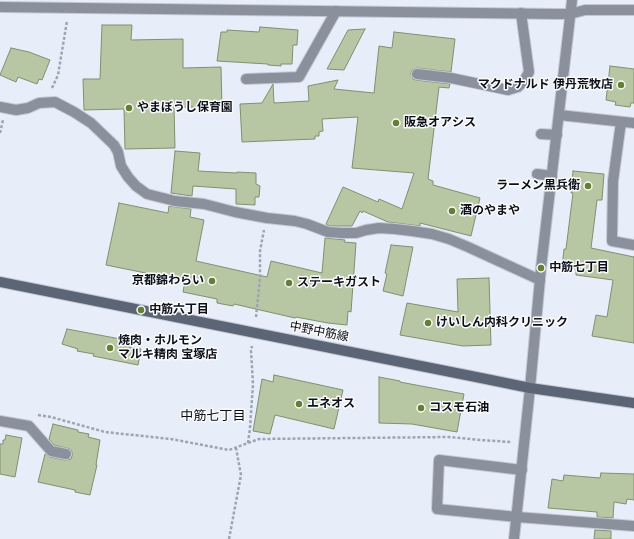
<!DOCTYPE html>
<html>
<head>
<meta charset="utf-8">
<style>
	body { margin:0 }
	canvas { display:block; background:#e7edf9 }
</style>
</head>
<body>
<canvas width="634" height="539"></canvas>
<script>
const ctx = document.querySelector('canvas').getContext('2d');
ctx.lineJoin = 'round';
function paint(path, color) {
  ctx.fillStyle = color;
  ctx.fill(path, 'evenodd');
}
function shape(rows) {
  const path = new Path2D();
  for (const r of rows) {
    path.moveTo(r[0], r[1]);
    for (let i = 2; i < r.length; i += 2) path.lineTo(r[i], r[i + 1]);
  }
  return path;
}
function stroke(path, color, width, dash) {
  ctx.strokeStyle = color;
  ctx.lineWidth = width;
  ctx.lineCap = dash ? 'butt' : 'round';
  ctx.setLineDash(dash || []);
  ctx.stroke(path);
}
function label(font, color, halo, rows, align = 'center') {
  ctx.font = font + ' Arial,"Noto Sans JP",sans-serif';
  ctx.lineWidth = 3;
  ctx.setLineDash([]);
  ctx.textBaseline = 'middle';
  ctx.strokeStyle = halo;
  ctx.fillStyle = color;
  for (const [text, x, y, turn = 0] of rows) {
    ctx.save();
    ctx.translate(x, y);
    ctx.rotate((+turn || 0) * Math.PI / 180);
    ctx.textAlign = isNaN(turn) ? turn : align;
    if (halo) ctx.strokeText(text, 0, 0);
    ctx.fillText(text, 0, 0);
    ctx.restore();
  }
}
const building = shape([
	[102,25,132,25,131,40,183,39,183,68,221,67,222,107,174,107,175,148,125,149,124,109,84,110,83,79,100,79,102,25],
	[260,27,298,30,297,45,293,45,292,64,281,64,281,66,268,65,268,64,217,61,221,32,227,32,227,30,259,32,260,27],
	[365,29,344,70,327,69,348,30,365,29],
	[394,32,455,39,451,72,417,68,412,70,411,74,413,79,416,80,450,84,449,88,439,87,428,179,433,181,433,185,480,198,471,236,420,223,420,226,388,222,363,211,362,213,360,211,352,226,329,226,326,224,343,187,378,202,379,199,402,209,414,173,352,168,358,117,322,119,323,131,319,132,319,136,315,136,315,139,242,142,240,104,262,103,273,84,274,103,309,101,308,86,338,80,334,89,374,93,379,46,392,48,394,32],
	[11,48,29,52,50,60,42,80,39,79,37,84,18,77,16,82,0,75,11,48],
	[610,66,634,69,634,103,631,103,630,107,615,105,616,102,606,100,610,66],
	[175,151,200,153,198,171,237,173,237,172,256,173,256,184,260,186,259,197,255,197,255,205,236,204,236,189,193,186,192,196,171,193,175,151],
	[573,171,604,174,602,200,597,200,591,248,634,257,634,343,592,336,596,315,607,317,613,280,576,275,576,269,562,267,564,249,566,249,573,193,571,193,573,171],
	[119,203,168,213,169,206,191,209,190,217,204,220,196,261,267,277,271,261,322,273,325,238,345,240,344,242,356,243,351,312,348,311,347,325,328,323,296,317,295,318,234,304,233,306,217,303,217,299,183,292,185,281,106,265,119,203],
	[391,245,413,247,403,296,383,291,387,274,385,273,391,245],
	[489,278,491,345,463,346,400,335,407,303,458,312,457,279,489,278],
	[67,329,131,341,129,347,141,349,138,365,93,356,94,354,77,351,78,349,62,344,67,329],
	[274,375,343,390,334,429,275,415,270,434,253,431,262,379,273,382,274,375],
	[379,377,400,381,400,382,464,394,457,432,412,424,379,423,379,377],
	[53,424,78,430,78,432,89,434,88,437,100,440,96,465,97,465,90,495,75,492,75,490,38,482,45,454,50,457,65,460,71,459,72,456,72,452,70,449,54,445,49,439,53,424],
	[6,435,22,438,15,477,0,474,0,444,3,444,3,440,5,440,6,435],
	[601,473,634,474,634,500,627,499,626,504,614,502,613,518,597,517,597,512,548,508,552,479,563,481,564,475,600,478,601,473],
	[595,530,611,531,611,539,594,539,595,530]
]);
paint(building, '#b8c7a3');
stroke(building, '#828e71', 1);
const service = shape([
	[417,74,451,78,508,90,518,87,524,81,529,72,521,13],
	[246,79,299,77,336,11],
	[541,134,557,135],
	[537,174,552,176],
	[517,517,437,509,439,460,522,470]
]);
const minor = shape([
	[0,107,16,110,28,108,39,103,55,102,74,112,91,123,114,145,118,152,121,166,128,177,136,186,147,194,175,201,204,204,235,212,267,218,295,221,307,224,328,232,342,233,356,233,366,230,379,228,395,229,412,231,432,234,449,239,468,247,540,280],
	[559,115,634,123],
	[621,122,613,181,612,241,634,245],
	[0,421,29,426,51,451,66,454],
	[517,517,634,526]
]);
const tertiary = shape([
	[0,7,557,14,570,14,585,10,634,10],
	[514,539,530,388,541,268,572,0]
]);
const secondary = shape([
	[0,282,486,379,530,388,634,403]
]);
stroke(service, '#c4c9d5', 12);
stroke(minor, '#c4c9d5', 12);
stroke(tertiary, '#c4c9d5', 12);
stroke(secondary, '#c4c9d5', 12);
stroke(shape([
	[52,88,58,75,67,21],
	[0,133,3,120],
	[256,317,260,278,260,251,264,230],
	[38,415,51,417,105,432,171,439,229,450,259,439,449,437,480,440,511,442],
	[248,443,250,428,253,384,251,351,252,346],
	[229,539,241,475,236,448]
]), '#9fa5b0', 2.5, [3, 2]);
stroke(service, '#8a919d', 10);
stroke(minor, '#8a919d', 10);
stroke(tertiary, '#8a919d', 10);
stroke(secondary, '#5c6576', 10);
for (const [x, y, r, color] of [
	[621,85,4,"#647f33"],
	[129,108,4,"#647f33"],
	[396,123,4,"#647f33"],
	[588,186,4,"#647f33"],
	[452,211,4,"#647f33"],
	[541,268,4,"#647f33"],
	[212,281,4,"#647f33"],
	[289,283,4,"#647f33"],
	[141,310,4,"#647f33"],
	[428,323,4,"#647f33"],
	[110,348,4,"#647f33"],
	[299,404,4,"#647f33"],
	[421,408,4,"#647f33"]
]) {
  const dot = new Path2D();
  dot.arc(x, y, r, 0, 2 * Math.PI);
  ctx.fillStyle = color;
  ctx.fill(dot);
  stroke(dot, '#fafafa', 1.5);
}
label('bold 12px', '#0a0f19', '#fafafa', [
	["マクドナルド 伊丹荒牧店",613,85,"right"],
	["やまぼうし保育園",137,108],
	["阪急オアシス",404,123],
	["ラーメン黒兵衛",580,186,"right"],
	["酒のやまや",460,211],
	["中筋七丁目",549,268],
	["京都錦わらい",204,281,"right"],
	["ステーキガスト",297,283],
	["中筋六丁目",149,310],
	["けいしん内科クリニック",436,323],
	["焼肉・ホルモン",118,341],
	["マルキ精肉 宝塚店",118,355],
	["エネオス",307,404],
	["コスモ石油",429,408]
], 'left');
label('12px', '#0a0f19', '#fafafa', [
	["中野中筋線",319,332,11]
]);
label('13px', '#0a0f19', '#fafafa', [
	["中筋七丁目",213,416]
]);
</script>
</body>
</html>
